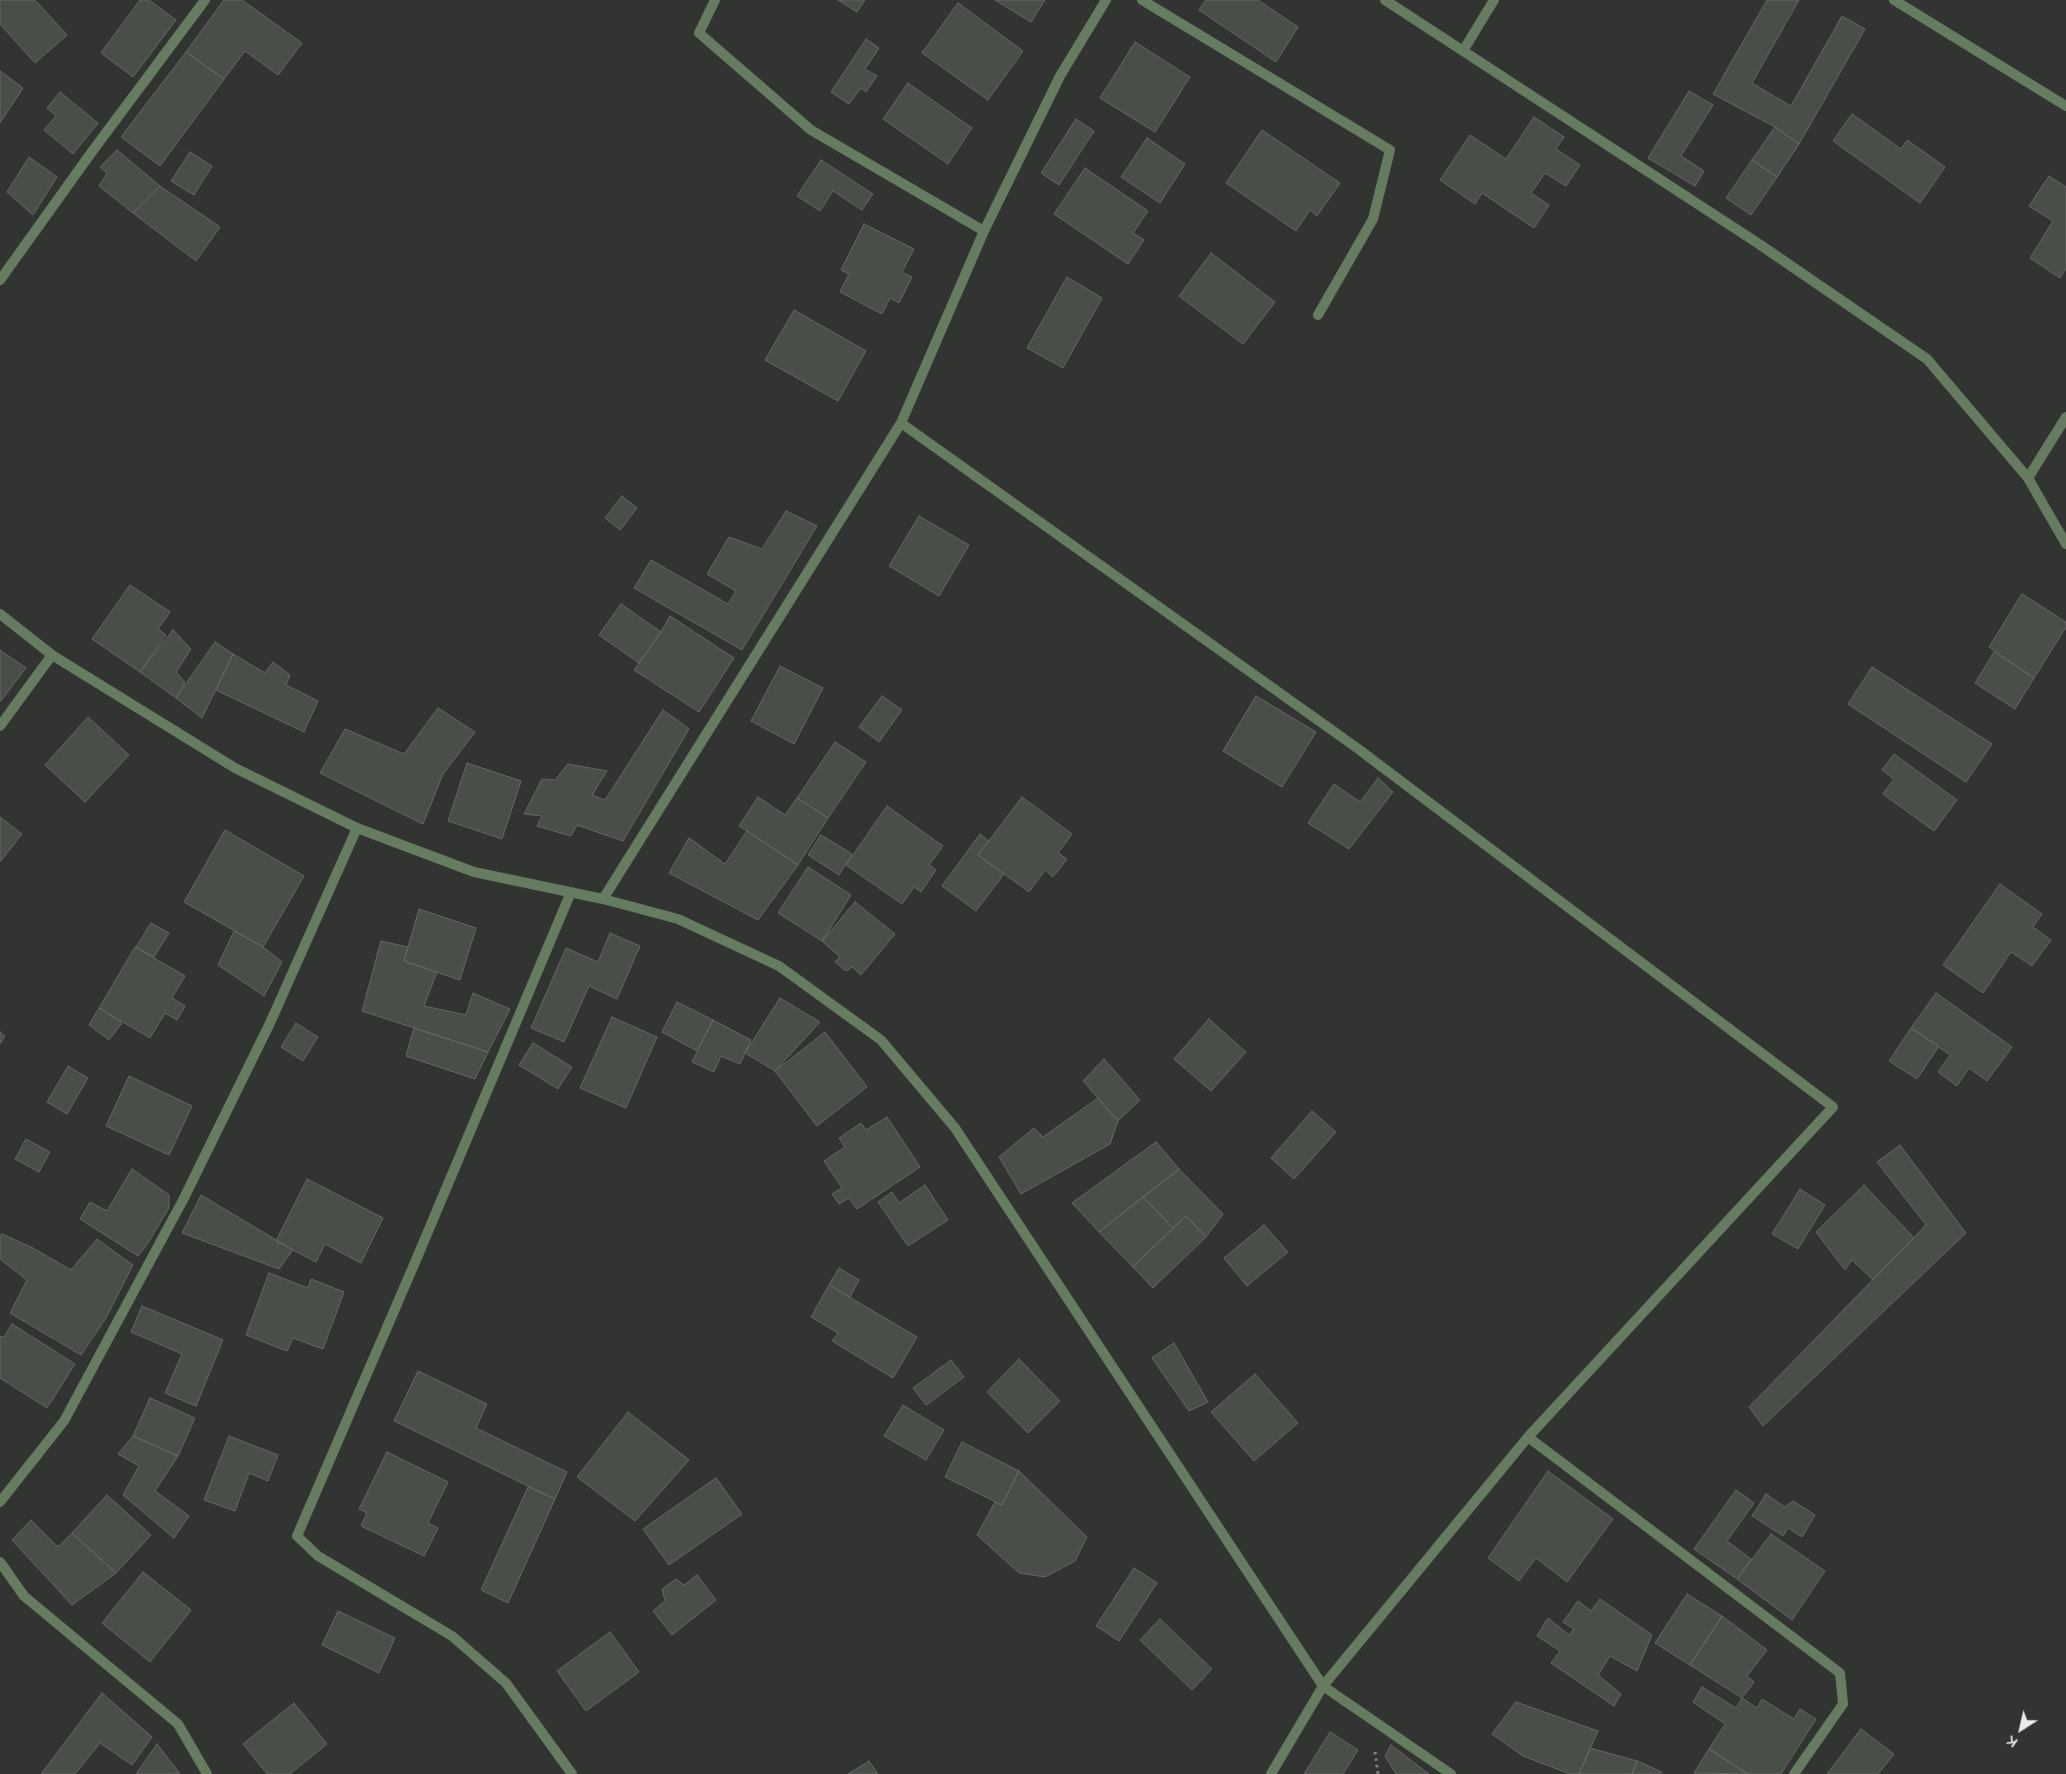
<!DOCTYPE html>
<html>
<head>
<meta charset="utf-8">
<style>
	body { margin:0 }
	#map { position:relative; width:2066px; height:1774px; overflow:hidden; background:#313430; font-family:"Varela Round",sans-serif }
	canvas { display:block }
	.north { position:absolute; left:1996px; top:1704px; width:50px; height:50px; -webkit-text-stroke:4px #313430; paint-order:stroke; rotate:215deg; font-size:14px; font-weight:700; line-height:20px; text-align:center; color:#e8ebe8 }
	.north::after { content:''; display:block; margin:auto; width:18px; height:22px; background:#e8ebe8; clip-path:polygon(50% 0,100% 100%,50% 72%,0 100%) }
</style>
</head>
<body>
<div id="map">
<canvas width="2066" height="1774"></canvas>
<div class="north">K</div>
</div>
<script>
const ctx = document.querySelector('canvas').getContext('2d');
ctx.lineJoin = 'round';
function paint(path, color) {
  ctx.fillStyle = color;
  ctx.fill(path, 'evenodd');
}
function shape(rows) {
  const path = new Path2D();
  for (const r of rows) {
    path.moveTo(r[0], r[1]);
    for (let i = 2; i < r.length; i += 2) path.lineTo(r[i], r[i + 1]);
  }
  return path;
}
function stroke(path, color, width, dash) {
  ctx.strokeStyle = color;
  ctx.lineWidth = width;
  ctx.lineCap = dash ? 'butt' : 'round';
  ctx.setLineDash(dash || []);
  ctx.stroke(path);
}
const building = shape([
	[0,0,35,0,67,35,35,63,0,24,0,0],
	[140,0,149,0,176,20,133,77,101,53,140,0],
	[224,0,242,0,302,43,278,75,245,51,224,79,186,52,224,0],
	[838,0,865,0,857,12,838,0],
	[995,0,1045,0,1031,22,995,0],
	[1206,0,1258,0,1298,27,1276,62,1199,10,1206,0],
	[1767,0,1799,0,1752,83,1791,106,1842,16,1865,29,1799,144,1775,127,1713,94,1767,0],
	[958,3,1023,51,988,100,922,53,958,3],
	[866,39,879,48,865,69,877,76,866,92,861,88,849,104,831,92,866,39],
	[1135,42,1190,77,1155,132,1100,98,1135,42],
	[186,52,224,79,160,166,121,137,186,52],
	[0,71,23,88,0,123,0,71],
	[908,83,972,128,948,164,883,119,908,83],
	[1689,91,1713,105,1681,156,1704,171,1695,186,1648,158,1689,91],
	[60,92,98,123,73,154,44,130,56,116,47,108,60,92],
	[1852,114,1901,149,1907,140,1945,167,1920,203,1833,141,1852,114],
	[1534,117,1564,137,1556,149,1580,165,1566,186,1545,173,1531,193,1549,205,1534,228,1482,193,1475,204,1440,180,1470,135,1506,159,1534,117],
	[1076,119,1094,131,1059,185,1041,173,1076,119],
	[1775,127,1799,144,1777,177,1752,160,1775,127],
	[1262,130,1340,183,1317,216,1310,210,1296,231,1226,183,1262,130],
	[1147,138,1185,164,1160,203,1121,177,1147,138],
	[117,150,160,186,133,213,99,186,107,173,100,167,117,150],
	[190,152,212,166,194,195,171,181,190,152],
	[29,157,57,177,33,215,7,192,29,157],
	[821,160,873,194,862,210,833,191,820,211,797,196,821,160],
	[1752,160,1777,177,1751,215,1726,198,1752,160],
	[1085,168,1148,211,1133,233,1144,240,1128,264,1054,214,1085,168],
	[2049,176,2066,187,2066,268,2060,278,2030,258,2053,221,2029,206,2049,176],
	[160,186,220,227,196,261,133,213,160,186],
	[864,224,914,249,902,272,912,277,899,303,890,298,882,314,840,292,849,274,841,270,864,224],
	[1211,253,1275,302,1243,344,1179,296,1211,253],
	[1067,277,1102,298,1063,368,1027,348,1067,277],
	[794,310,866,351,838,401,765,360,794,310],
	[622,496,637,508,620,530,605,518,622,496],
	[786,511,817,526,742,650,634,588,651,560,728,604,736,591,707,574,729,537,762,549,786,511],
	[919,516,969,545,939,596,889,566,919,516],
	[130,585,170,612,158,629,166,635,140,672,92,639,130,585],
	[2022,594,2066,622,2066,627,2034,678,1989,647,2022,594],
	[621,604,661,632,639,663,599,635,621,604],
	[670,616,734,658,699,712,634,670,661,632,670,616],
	[173,630,191,649,176,672,185,682,176,698,140,672,173,630],
	[215,642,233,654,202,718,176,698,215,642],
	[0,650,26,668,0,702,0,650],
	[1994,652,2034,678,2015,709,1975,683,1994,652],
	[233,654,265,673,273,662,290,675,286,685,318,701,304,732,216,690,233,654],
	[780,666,823,688,794,744,751,721,780,666],
	[1872,667,1992,744,1966,782,1848,704,1872,667],
	[882,696,902,710,879,742,859,727,882,696],
	[1256,696,1316,732,1282,787,1223,751,1256,696],
	[438,708,475,732,443,774,423,824,320,773,345,729,404,754,438,708],
	[663,710,689,729,623,841,577,825,571,836,537,826,542,816,524,814,542,779,555,780,568,764,607,771,592,795,605,800,663,710],
	[88,717,129,755,85,802,45,765,88,717],
	[835,742,866,762,828,818,797,798,835,742],
	[1894,754,1957,800,1934,831,1883,794,1894,779,1882,770,1894,754],
	[467,763,521,781,502,839,448,821,467,763],
	[1378,778,1393,792,1349,849,1308,823,1334,784,1360,802,1378,778],
	[758,797,785,815,797,798,828,818,798,865,739,826,758,797],
	[1022,797,1072,834,1058,853,1067,859,1053,877,1045,870,1029,892,978,855,1022,797],
	[887,806,943,846,929,865,936,870,921,892,914,887,902,904,846,865,887,806],
	[0,817,22,834,0,862,0,817],
	[225,830,304,876,263,947,184,902,225,830],
	[747,831,798,865,758,920,669,873,689,838,725,864,747,831],
	[980,834,989,841,978,855,1004,874,976,911,942,886,980,834],
	[821,835,852,854,839,875,808,855,821,835],
	[808,867,851,895,822,941,778,913,808,867],
	[2000,884,2042,914,2033,927,2051,940,2032,966,2011,952,1983,993,1943,965,2000,884],
	[855,902,895,934,861,975,852,967,846,971,835,962,840,957,822,941,855,902],
	[419,909,476,928,460,980,404,961,419,909],
	[151,923,169,933,154,957,136,947,151,923],
	[234,931,263,947,282,962,264,996,218,965,234,931],
	[610,933,640,946,617,999,589,986,564,1042,531,1028,566,948,598,962,610,933],
	[381,941,408,947,404,961,437,972,424,1006,466,1015,473,993,510,1009,488,1052,362,1011,381,941],
	[135,947,185,976,172,998,185,1006,177,1020,165,1013,150,1038,99,1008,135,947],
	[1936,993,2012,1047,1987,1081,1969,1068,1957,1086,1938,1072,1950,1055,1911,1028,1936,993],
	[780,998,820,1022,775,1071,745,1053,780,998],
	[677,1002,713,1020,697,1051,662,1032,677,1002],
	[99,1008,122,1023,109,1040,89,1025,99,1008],
	[612,1017,657,1037,626,1108,580,1088,612,1017],
	[1209,1019,1246,1052,1211,1091,1174,1059,1209,1019],
	[713,1020,751,1040,740,1064,721,1056,714,1072,692,1062,713,1020],
	[296,1023,318,1037,303,1061,281,1047,296,1023],
	[414,1028,488,1052,475,1079,406,1056,414,1028],
	[1911,1028,1939,1046,1917,1079,1889,1061,1911,1028],
	[0,1032,5,1036,0,1044,0,1032],
	[825,1032,867,1087,817,1126,775,1071,825,1032],
	[533,1043,572,1067,558,1089,519,1065,533,1043],
	[1104,1059,1140,1100,1118,1121,1083,1081,1104,1059],
	[68,1066,88,1078,67,1114,47,1102,68,1066],
	[129,1076,192,1106,169,1155,106,1126,129,1076],
	[1098,1098,1118,1121,1110,1144,1021,1194,999,1157,1034,1128,1043,1137,1098,1098],
	[1312,1111,1336,1132,1294,1179,1271,1158,1312,1111],
	[887,1117,920,1167,857,1209,849,1198,839,1204,832,1194,842,1188,824,1161,845,1147,839,1138,861,1123,866,1130,887,1117],
	[26,1139,50,1152,39,1172,15,1159,26,1139],
	[1156,1142,1179,1169,1099,1232,1072,1203,1156,1142],
	[1900,1145,1966,1233,1763,1426,1749,1407,1926,1225,1877,1162,1900,1145],
	[132,1169,169,1195,169,1208,148,1243,138,1256,80,1219,90,1202,107,1211,132,1169],
	[1179,1169,1223,1214,1206,1237,1186,1216,1173,1228,1143,1197,1179,1169],
	[307,1179,383,1218,361,1263,325,1244,316,1262,276,1241,307,1179],
	[925,1185,948,1220,908,1246,878,1202,892,1192,899,1203,925,1185],
	[1864,1185,1914,1238,1873,1280,1852,1260,1845,1270,1816,1232,1864,1185],
	[1800,1189,1825,1205,1798,1249,1772,1234,1800,1189],
	[201,1195,293,1250,279,1269,182,1233,201,1195],
	[1143,1197,1173,1228,1133,1267,1099,1232,1143,1197],
	[1186,1216,1206,1237,1153,1288,1133,1267,1186,1216],
	[1264,1225,1288,1252,1247,1286,1224,1258,1264,1225],
	[2,1234,33,1248,71,1270,97,1239,133,1265,106,1318,81,1355,10,1313,27,1280,0,1259,0,1236,2,1234],
	[839,1268,859,1280,850,1297,829,1285,839,1268],
	[269,1273,308,1288,311,1279,344,1292,323,1349,293,1338,287,1351,246,1335,269,1273],
	[829,1285,917,1337,893,1378,832,1341,838,1333,811,1317,829,1285],
	[142,1306,223,1340,196,1406,165,1393,182,1354,131,1332,142,1306],
	[12,1324,75,1364,47,1408,0,1378,0,1336,4,1337,12,1324],
	[1174,1343,1208,1402,1189,1411,1152,1358,1174,1343],
	[1019,1359,1060,1401,1028,1433,987,1392,1019,1359],
	[951,1360,964,1377,926,1405,913,1388,951,1360],
	[418,1371,487,1404,476,1428,567,1472,555,1499,394,1421,418,1371],
	[1255,1374,1298,1423,1254,1461,1211,1412,1255,1374],
	[150,1398,195,1418,178,1456,133,1436,150,1398],
	[903,1405,944,1430,926,1460,884,1436,903,1405],
	[628,1412,689,1460,635,1521,577,1477,628,1412],
	[133,1436,178,1456,155,1491,189,1516,174,1538,123,1495,139,1466,118,1454,133,1436],
	[229,1436,278,1455,268,1481,249,1473,235,1511,204,1500,229,1436],
	[962,1442,1019,1471,1002,1505,945,1477,962,1442],
	[387,1452,448,1482,428,1523,438,1528,424,1556,361,1526,367,1513,359,1509,387,1452],
	[1019,1471,1087,1537,1075,1561,1045,1577,1019,1573,977,1535,995,1502,1002,1505,1019,1471],
	[1548,1471,1613,1519,1567,1582,1536,1558,1519,1581,1488,1558,1548,1471],
	[716,1478,742,1514,669,1565,643,1529,716,1478],
	[528,1487,555,1499,508,1603,481,1590,528,1487],
	[1736,1490,1754,1503,1727,1541,1751,1559,1737,1579,1694,1549,1736,1490],
	[1766,1494,1785,1507,1793,1501,1815,1515,1802,1537,1788,1528,1783,1536,1752,1516,1766,1494],
	[107,1495,151,1535,116,1573,72,1533,107,1495],
	[31,1520,58,1547,72,1533,116,1573,72,1605,12,1540,31,1520],
	[1771,1534,1825,1571,1792,1620,1737,1579,1771,1534],
	[1134,1568,1157,1583,1119,1641,1096,1626,1134,1568],
	[143,1572,191,1610,150,1662,102,1623,143,1572],
	[697,1575,716,1600,672,1635,653,1611,665,1601,662,1589,676,1579,684,1585,697,1575],
	[1687,1594,1722,1616,1690,1665,1655,1643,1687,1594],
	[1600,1599,1652,1635,1637,1671,1610,1656,1598,1675,1621,1694,1614,1706,1551,1663,1560,1651,1537,1636,1548,1618,1569,1635,1574,1629,1563,1622,1578,1601,1591,1611,1600,1599],
	[338,1611,395,1638,379,1673,322,1645,338,1611],
	[1722,1616,1767,1650,1747,1676,1754,1682,1742,1698,1690,1665,1722,1616],
	[1160,1619,1212,1669,1192,1690,1140,1640,1160,1619],
	[610,1632,639,1672,586,1711,557,1671,610,1632],
	[1702,1687,1736,1708,1742,1698,1757,1708,1762,1699,1794,1719,1800,1709,1816,1719,1781,1774,1748,1774,1709,1749,1725,1724,1693,1702,1702,1687],
	[102,1693,152,1737,132,1765,100,1743,75,1774,41,1774,102,1693],
	[1516,1702,1598,1731,1579,1774,1570,1774,1523,1756,1492,1734,1516,1702],
	[294,1703,327,1744,290,1774,267,1774,243,1744,294,1703],
	[1861,1729,1894,1754,1878,1774,1827,1774,1861,1729],
	[1330,1732,1358,1750,1343,1774,1304,1774,1330,1732],
	[157,1744,180,1774,136,1774,157,1744],
	[1391,1745,1429,1774,1396,1774,1385,1756,1391,1745],
	[1590,1748,1637,1761,1632,1774,1579,1774,1590,1748],
	[1709,1749,1748,1774,1694,1773,1709,1749],
	[869,1761,878,1774,848,1774,869,1761],
	[1637,1761,1662,1772,1661,1774,1632,1774,1637,1761]
]);
paint(building, '#4a4e49');
stroke(building, '#636863', 1);
stroke(shape([
	[1375,1752,1378,1774]
]), '#828581', 3, [2.5, 4]);
stroke(shape([
	[715,0,699,33,811,130,984,231],
	[1142,0,1390,150,1373,219,1318,315],
	[1385,0,1759,244,1927,359,2028,478],
	[1894,0,2066,106],
	[1463,51,1494,0],
	[0,280,91,153,205,0],
	[2066,417,2028,478,2066,544],
	[901,423,1357,748,1833,1107,1528,1437,1323,1686,1271,1774],
	[0,726,52,655],
	[571,892,416,1260,297,1536,318,1556,452,1636,506,1683,572,1774],
	[603,899,901,423,984,231,1060,76,1106,0],
	[1528,1437,1840,1673,1843,1704,1794,1774],
	[0,1502,64,1421,184,1198,270,1023,357,828],
	[0,1562,24,1596,178,1724,207,1774]
]), '#657c61', 10);
stroke(shape([
	[0,614,52,655,235,768,357,828,474,872,603,899,678,919,779,966,881,1040,955,1128,1323,1686,1451,1774]
]), '#657c61', 10);
</script>
</body>
</html>
